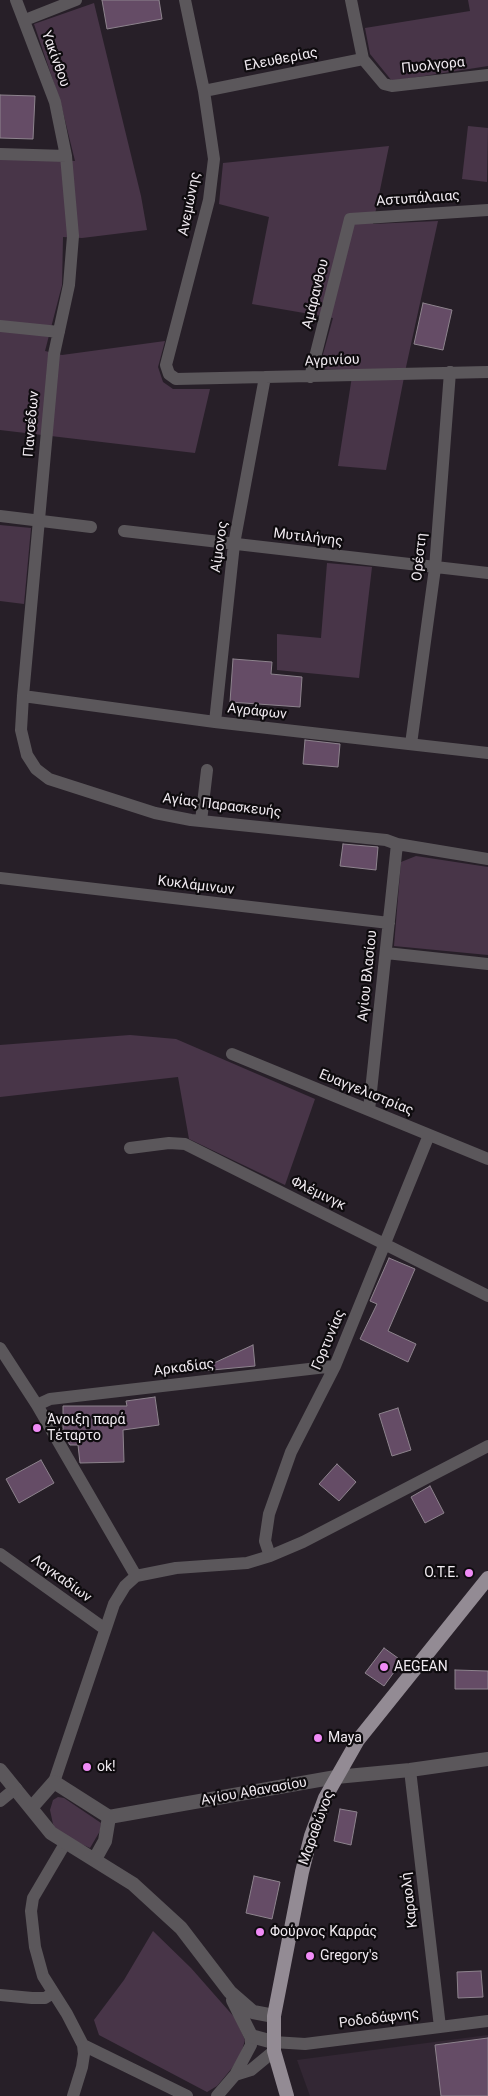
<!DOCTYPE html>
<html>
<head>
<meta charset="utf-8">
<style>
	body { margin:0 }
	canvas { display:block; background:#271f28 }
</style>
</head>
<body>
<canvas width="488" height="2096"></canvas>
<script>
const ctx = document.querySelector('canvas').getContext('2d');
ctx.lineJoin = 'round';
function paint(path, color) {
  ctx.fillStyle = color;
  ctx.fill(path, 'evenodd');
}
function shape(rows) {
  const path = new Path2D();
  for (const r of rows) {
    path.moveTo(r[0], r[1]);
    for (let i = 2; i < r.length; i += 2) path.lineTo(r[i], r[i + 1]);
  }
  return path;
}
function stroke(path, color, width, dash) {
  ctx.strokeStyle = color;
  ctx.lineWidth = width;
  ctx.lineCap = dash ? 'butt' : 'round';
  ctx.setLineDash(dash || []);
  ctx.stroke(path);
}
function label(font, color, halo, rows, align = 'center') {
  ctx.font = font + ' Roboto,sans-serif';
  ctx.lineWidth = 4.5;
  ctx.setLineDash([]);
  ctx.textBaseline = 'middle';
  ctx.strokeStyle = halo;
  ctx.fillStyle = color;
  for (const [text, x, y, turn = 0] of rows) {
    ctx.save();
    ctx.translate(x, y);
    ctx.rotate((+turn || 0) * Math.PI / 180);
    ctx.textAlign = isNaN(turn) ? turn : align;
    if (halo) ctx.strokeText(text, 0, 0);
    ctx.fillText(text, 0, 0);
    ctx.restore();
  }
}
paint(shape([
	[488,2035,488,2096,310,2096,297,2060]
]), '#332734');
paint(shape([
	[468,0,488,0,488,66,392,81,370,54,365,28,470,11],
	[94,3,141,196,147,230,82,238,63,237,62,285,45,351,62,355,165,341,158,367,163,382,173,389,210,389,195,453,0,430,0,158,75,161,61,104,34,24],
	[468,126,488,128,487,182,462,179],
	[389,146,373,224,438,221,406,367,386,470,338,466,353,370,319,369,333,318,252,304,269,217,219,204,223,163],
	[0,525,31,528,24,604,0,601],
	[327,563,372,567,359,678,277,670,277,634,321,638],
	[416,856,488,867,488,955,394,946,401,862],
	[130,1035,176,1039,315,1099,285,1185,189,1139,178,1077,0,1097,0,1045],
	[58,1797,64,1798,101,1823,100,1831,90,1848,59,1834,53,1824,50,1810,53,1800],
	[153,1931,191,1968,235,2018,245,2040,241,2054,232,2068,217,2086,207,2092,99,2035,94,2020,124,1980]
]), '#483548');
const building = shape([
	[102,0,159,0,162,19,107,29,102,0],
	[0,95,35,96,33,139,0,138,0,95],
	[423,303,452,310,443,350,414,344,423,303],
	[233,659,272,662,271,674,302,677,300,707,230,702,233,659],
	[305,740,340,744,338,767,303,764,305,740],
	[343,844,378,847,376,870,340,866,343,844],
	[389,1258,415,1269,388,1331,416,1344,408,1362,360,1339,377,1304,370,1301,389,1258],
	[253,1345,255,1366,201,1371,201,1369,253,1345],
	[155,1397,159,1425,123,1430,124,1462,80,1463,78,1445,70,1445,63,1434,63,1406,127,1406,126,1401,155,1397],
	[398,1408,411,1450,392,1456,379,1414,398,1408],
	[41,1460,54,1483,19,1503,6,1479,41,1460],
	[337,1464,356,1482,339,1501,319,1484,337,1464],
	[430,1486,444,1513,425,1523,411,1497,430,1486],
	[384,1648,402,1661,384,1686,365,1673,384,1648],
	[455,1670,488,1671,488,1689,455,1689,455,1670],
	[340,1809,357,1812,351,1845,334,1841,340,1809],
	[254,1876,280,1882,272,1919,246,1913,254,1876],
	[481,1971,483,1997,458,1998,457,1972,481,1971],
	[488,2038,488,2096,441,2096,435,2045,488,2038]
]);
paint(building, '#654c66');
stroke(building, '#8d838d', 1);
stroke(shape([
	[16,0,55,102,66,156,73,236,69,285,54,354,23,696,21,730,27,755,36,769,49,779,155,813,191,820,386,840,397,844,488,859],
	[185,0,204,91,214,159,209,200,166,365,169,374,176,379,488,372],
	[351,0,363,59,384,84,392,86,488,75],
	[25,20,76,0],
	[204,91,363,59],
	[0,154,66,156],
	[0,326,59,332],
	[310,377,350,219,488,210],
	[0,516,91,527],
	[124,531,488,573],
	[23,696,215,722,488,753],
	[215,722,234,544,265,377],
	[411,744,435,568,450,372],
	[201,821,207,770],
	[0,878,389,923],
	[386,953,488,964],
	[232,1054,488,1159],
	[369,1110,397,844],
	[130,1148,169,1143,185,1144,488,1296],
	[0,1348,37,1405,136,1576],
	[37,1405,50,1399,335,1366],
	[0,1554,105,1629],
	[270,1556,265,1541,269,1514,291,1452,335,1366,429,1135],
	[410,1770,440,2027],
	[54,1782,114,1604,125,1586,136,1576,176,1568,247,1563,270,1556,303,1542,488,1446],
	[0,1801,16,1788],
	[66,1842,33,1898,31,1911,35,1947,43,1976,67,2014,83,2045,84,2054,82,2067,73,2096],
	[0,1995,32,1998,45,1998,53,1993],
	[273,2042,305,2044,488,2021],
	[83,2045,187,2096],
	[235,2075,251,2045,251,2036],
	[217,2096,235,2075,251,2070,274,2051]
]), '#5b575b', 12);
stroke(shape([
	[0,1770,51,1833,133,1884,181,1928,230,1992,253,2012,274,2016],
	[32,1807,54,1782,109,1817,105,1841,95,1859],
	[109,1817,336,1777,410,1770,488,1759],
	[233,2000,251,2036,273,2042]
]), '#5b575b', 14);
stroke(shape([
	[287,2096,274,2051,274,2016,302,1872,311,1836,325,1798,358,1740,488,1578]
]), '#938b94', 14);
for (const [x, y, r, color] of [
	[37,1428,5,"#f08bf6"],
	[469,1573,5,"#f08bf6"],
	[384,1667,5,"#f08bf6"],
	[318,1738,5,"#f08bf6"],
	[87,1767,5,"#f08bf6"],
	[260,1932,5,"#f08bf6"],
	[310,1956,5,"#f08bf6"]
]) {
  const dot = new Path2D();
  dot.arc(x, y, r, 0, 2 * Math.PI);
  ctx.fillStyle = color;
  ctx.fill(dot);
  stroke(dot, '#0e0b0e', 2);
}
label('14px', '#f0eaf0', '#0e0b0e', [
	["Υακίνθου",55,59,70],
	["Ελευθερίας",281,60,-11],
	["Πυολγορα",433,66,-6],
	["Αστυπάλαιας",418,199,-4],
	["Ανεμώνης",190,204,-79],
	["Αμάρανθου",316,294,-76],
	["Αγρινίου",332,361,-2],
	["Πανσέδων",32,424,-85],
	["Μυτιλήνης",308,538,7],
	["Αίμονος",220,547,-82],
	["Ορέστη",420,557,-84],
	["Αγράφων",257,712,6],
	["Αγίας Παρασκευής",222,806,7],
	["Κυκλάμινων",196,886,7],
	["Αγίου Βλασίου",368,976,-84],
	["Ευαγγελιστρίας",366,1093,22],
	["Φλέμινγκ",318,1194,26],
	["Γορτυνίας",329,1340,-67],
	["Αρκαδίας",184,1368,-7],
	["Λαγκαδίων",61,1579,36],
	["Αγίου Αθανασίου",254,1792,-10],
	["Μαραθώνος",317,1828,-70],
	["Καραολή",410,1900,-97],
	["Ροδοδάφνης",379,2019,-7]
]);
label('14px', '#f0eaf0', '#0e0b0e', [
	["Άνοιξη παρά",47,1420],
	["Τέταρτο",47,1436],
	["Ο.Τ.Ε.",459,1573,"right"],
	["AEGEAN",394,1667],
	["Maya",328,1738],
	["ok!",97,1767],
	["Φούρνος Καρράς",270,1932],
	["Gregory's",320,1956]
], 'left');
</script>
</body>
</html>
